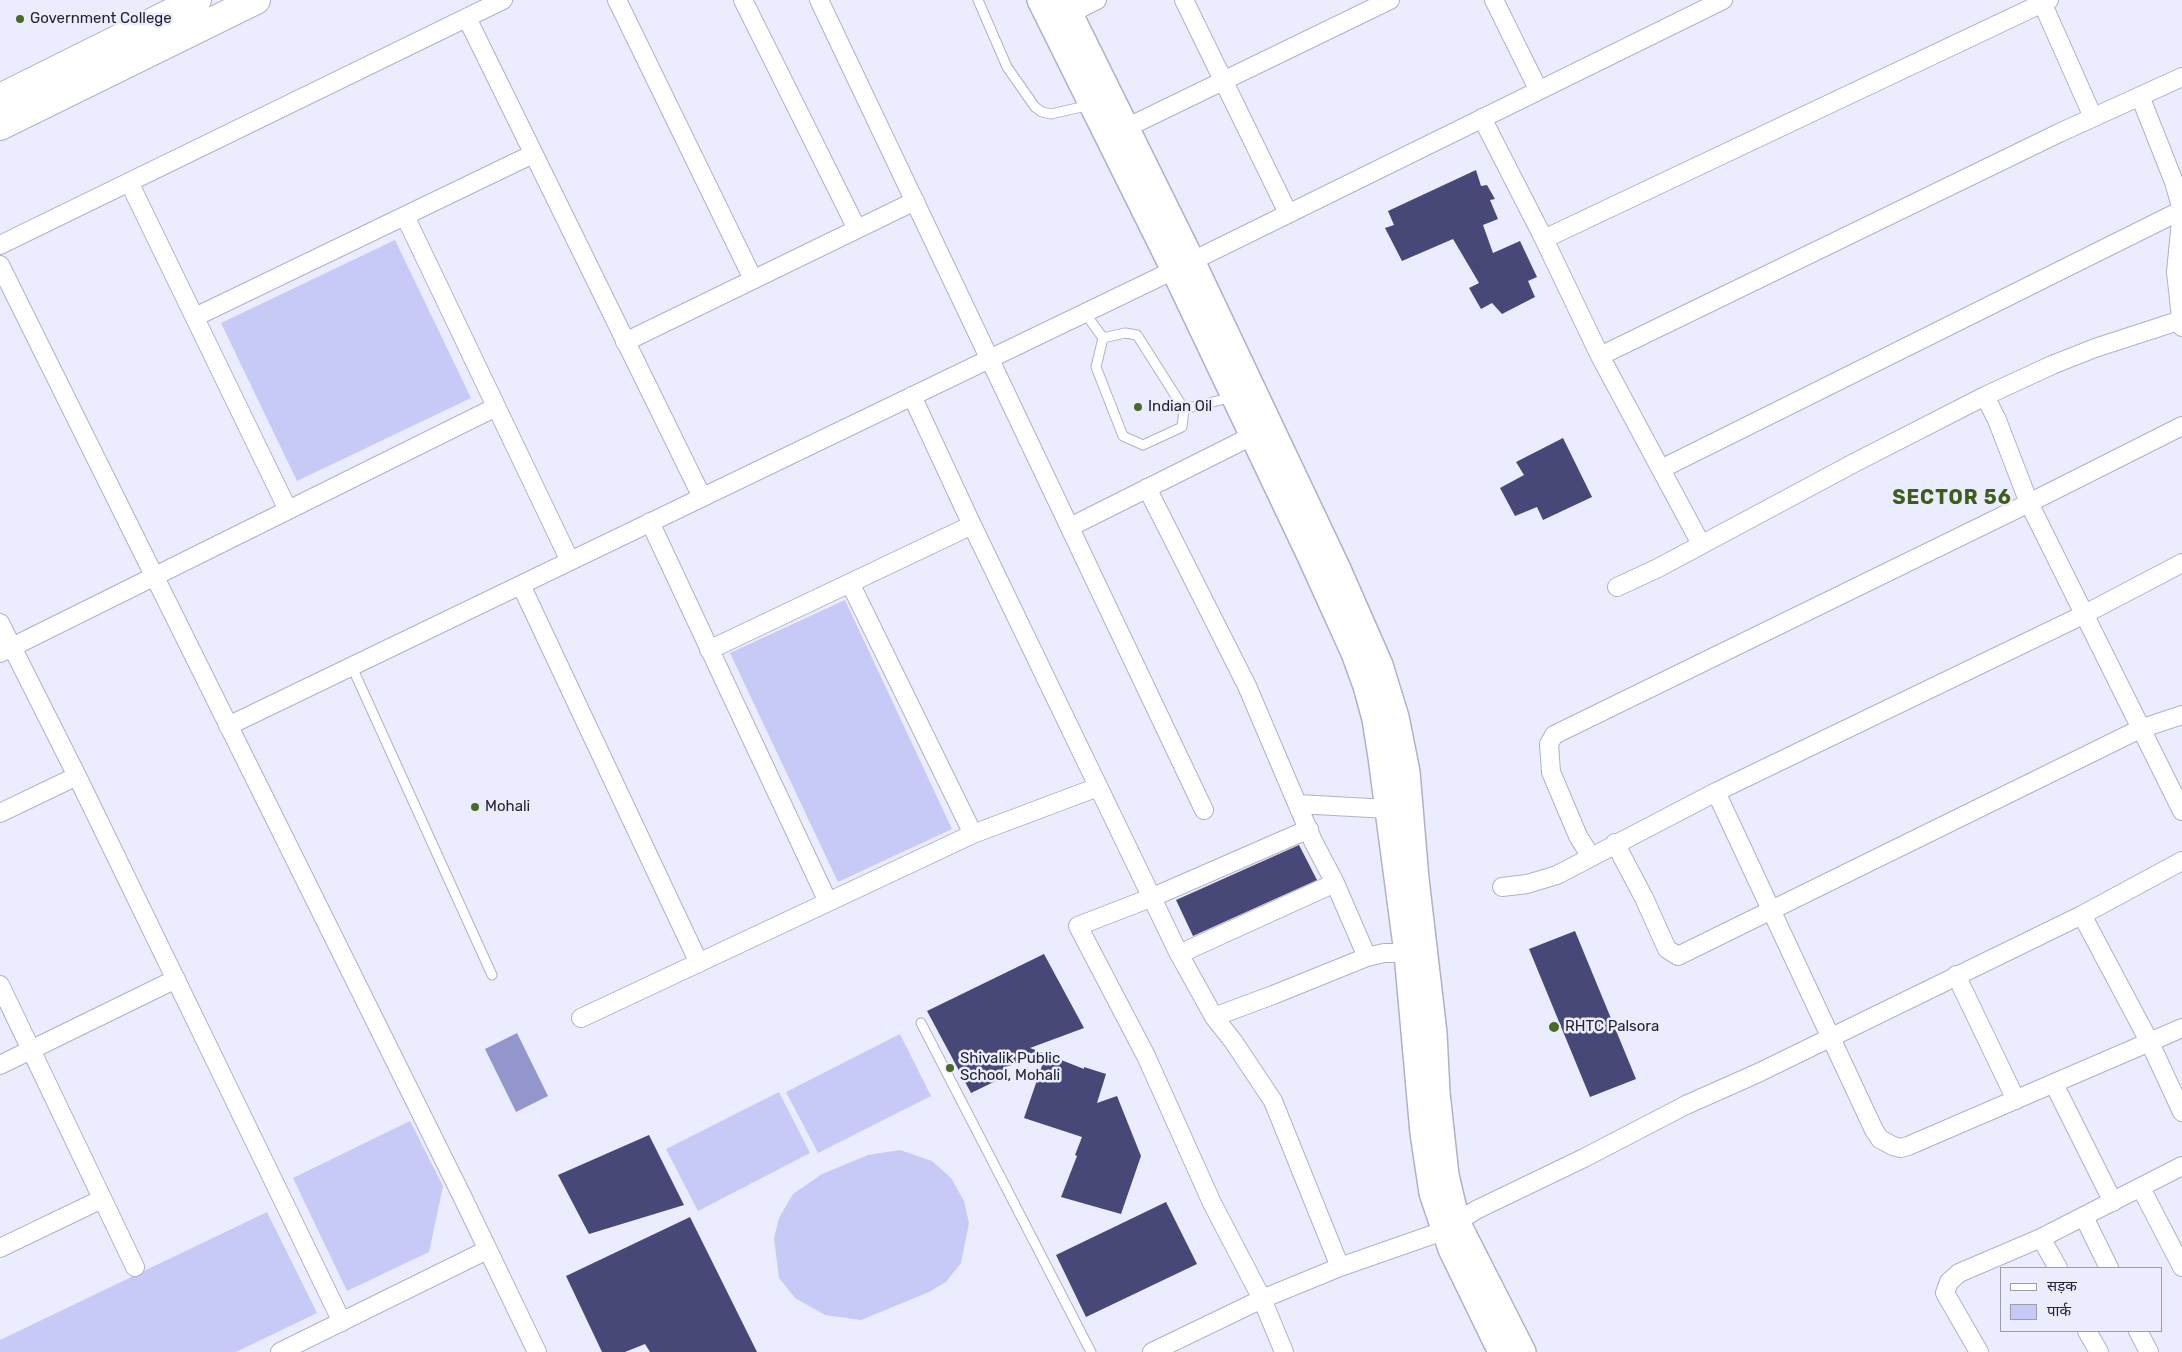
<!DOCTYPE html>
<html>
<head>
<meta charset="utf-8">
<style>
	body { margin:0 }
	#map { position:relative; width:2182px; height:1352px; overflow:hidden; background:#ebecfd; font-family:Rubik,"Noto Sans Devanagari",sans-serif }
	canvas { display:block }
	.legend { position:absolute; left:2000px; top:1267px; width:162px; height:65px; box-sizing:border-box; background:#ebecfd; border:1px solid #9c9cab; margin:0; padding:6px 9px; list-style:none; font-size:15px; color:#252530 }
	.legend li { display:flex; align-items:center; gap:10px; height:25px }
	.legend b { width:25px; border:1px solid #9c9cab }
</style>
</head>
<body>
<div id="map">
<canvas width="2182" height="1352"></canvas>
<ul class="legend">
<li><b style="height:6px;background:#fff"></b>सड़क</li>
<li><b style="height:14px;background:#c7caf6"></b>पार्क</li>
</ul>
</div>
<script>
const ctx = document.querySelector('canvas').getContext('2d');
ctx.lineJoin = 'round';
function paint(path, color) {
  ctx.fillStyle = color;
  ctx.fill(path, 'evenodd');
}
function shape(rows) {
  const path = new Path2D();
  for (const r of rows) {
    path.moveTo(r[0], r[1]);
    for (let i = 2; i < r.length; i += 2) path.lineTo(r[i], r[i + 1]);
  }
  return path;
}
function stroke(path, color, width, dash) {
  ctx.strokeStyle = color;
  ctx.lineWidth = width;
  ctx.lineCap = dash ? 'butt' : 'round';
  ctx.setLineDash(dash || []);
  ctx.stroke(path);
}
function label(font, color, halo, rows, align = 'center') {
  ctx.font = font + ' Rubik,sans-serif';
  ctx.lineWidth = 5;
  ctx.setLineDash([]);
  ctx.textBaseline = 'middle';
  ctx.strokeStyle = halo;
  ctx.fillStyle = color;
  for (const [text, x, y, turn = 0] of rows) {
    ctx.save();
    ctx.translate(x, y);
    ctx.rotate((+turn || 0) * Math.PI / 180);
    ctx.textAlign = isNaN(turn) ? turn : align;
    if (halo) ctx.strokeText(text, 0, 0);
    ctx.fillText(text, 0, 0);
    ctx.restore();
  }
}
paint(shape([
	[395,240,471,398,297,481,221,323],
	[845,600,952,829,838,882,730,653],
	[900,1034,931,1096,818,1153,786,1092],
	[779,1092,810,1153,698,1211,666,1149],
	[410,1121,443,1186,429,1252,347,1291,293,1178],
	[900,1150,932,1161,951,1178,964,1201,969,1223,961,1263,946,1282,929,1292,861,1320,825,1315,795,1298,779,1278,774,1238,779,1218,793,1194,822,1174,868,1155],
	[267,1212,317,1313,236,1352,0,1352,0,1340]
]), '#c7caf6');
paint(shape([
	[517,1033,548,1096,516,1112,485,1049]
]), '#9396cc');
paint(shape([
	[1476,170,1481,186,1487,185,1495,199,1490,200,1498,219,1483,225,1493,253,1520,241,1537,277,1528,281,1535,297,1502,314,1492,303,1481,309,1469,288,1479,283,1453,239,1402,261,1385,228,1394,225,1388,211],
	[1563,438,1592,497,1543,520,1537,507,1515,516,1500,488,1524,475,1516,462],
	[1299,845,1317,880,1193,936,1176,900],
	[1575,931,1636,1079,1590,1097,1529,949],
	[1044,954,1084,1028,1030,1048,1043,1053,1003,1068,1006,1076,971,1093,927,1011],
	[1046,1054,1084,1069,1084,1067,1106,1074,1097,1103,1117,1096,1141,1156,1121,1214,1061,1197,1077,1156,1075,1155,1082,1137,1024,1118],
	[649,1135,684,1205,589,1234,558,1175],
	[1166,1202,1197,1264,1086,1317,1056,1255],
	[690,1217,757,1352,650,1352,645,1344,625,1352,602,1352,566,1276]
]), '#484878');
const lane = shape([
	[978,0,1007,67,1035,107,1042,112,1051,114,1090,105],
	[1085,313,1103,338,1096,367,1123,436,1143,445,1182,427,1184,409,1233,397],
	[1103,338,1125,333,1137,335,1184,409],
	[352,667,492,975],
	[921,1023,1091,1352]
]);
const street = shape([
	[617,0,753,279],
	[743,0,857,229],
	[819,0,1204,810],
	[1184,0,1288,213],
	[1494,0,1538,89],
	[2041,0,2093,117],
	[1069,14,1097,0],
	[467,18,702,497],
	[2140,96,2174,182,2182,210,2176,272,2182,327],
	[1482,118,1544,239,1600,356,1701,544],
	[1126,128,1390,0],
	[129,182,288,510],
	[405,216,570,561],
	[1544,239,2049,0],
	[0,245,503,0],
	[0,265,462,1196,537,1352],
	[195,317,533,154],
	[625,342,915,201],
	[1600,356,2059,133,2182,77],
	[912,396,972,525,1179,954,1214,1017,1233,1041,1273,1101,1340,1267],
	[1985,396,1997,420,2029,503,2182,811],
	[1661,469,2182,210],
	[1147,488,1247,686,1313,841,1335,883,1367,957],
	[650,522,828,902],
	[1070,527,1252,436],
	[850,583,973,834],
	[521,585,699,963],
	[1617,587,1658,568,1854,463,1985,396,2052,365,2095,348,2181,320],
	[0,623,77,776,342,1322],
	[709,650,972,525],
	[0,653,496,407],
	[228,726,1174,270,1723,0],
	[1716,792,1874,1130,1880,1139,1893,1146,1901,1148,1908,1146,2182,1028],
	[1298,804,1388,809],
	[0,813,77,776],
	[1615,843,1644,898,1667,949,1678,956,2140,729,2182,715],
	[1591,857,1578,836,1551,772,1549,744,1554,735,2029,503,2182,426],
	[1502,887,1527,884,1557,875,1716,792,2083,615,2182,563],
	[2082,915,2150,1043,2182,1112],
	[1179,954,1335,883],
	[1956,975,2016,1100],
	[0,985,135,1267],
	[1214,1017,1273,995,1367,957,1384,953,1407,953],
	[581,1018,973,834,1098,787],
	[0,1065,176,979],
	[2054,1084,2113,1202],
	[2141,1188,2182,1267],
	[2084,1217,2109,1268],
	[2041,1238,2058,1268],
	[0,1248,102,1199],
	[2087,1331,2099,1352],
	[2138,1331,2149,1352],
	[280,1352,487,1250],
	[1152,1352,1262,1299,1340,1267,1443,1231,1476,1210,1584,1158,1686,1105,1758,1073,2082,915,2182,861],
	[1284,1352,1262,1299,1212,1203,1146,1056,1078,926,1153,897,1309,829],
	[1979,1352,1945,1293,1949,1282,1959,1273,2041,1238,2182,1166]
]);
const secondary = shape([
	[1040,0,1174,270,1310,556,1354,653,1366,686,1375,719,1381,757,1407,953,1423,1133,1432,1193,1451,1249,1501,1352],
	[1063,0,1192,261,1337,567,1380,665,1396,717,1407,772,1416,879,1434,1033,1437,1093,1446,1175,1457,1222,1523,1352]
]);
const highway = shape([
	[0,98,197,0],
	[0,126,256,0]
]);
stroke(lane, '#afb1cc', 11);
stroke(street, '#afb1cc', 20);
stroke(secondary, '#afb1cc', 28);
stroke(highway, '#afb1cc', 30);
stroke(lane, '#fff', 9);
stroke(street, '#fff', 18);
stroke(secondary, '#fff', 25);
stroke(highway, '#fff', 28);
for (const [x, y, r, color] of [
	[20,19,5,"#476b24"],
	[1138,407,5,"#476b24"],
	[475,807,5,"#476b24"],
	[1554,1027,6,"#476b24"],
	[950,1068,5,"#476b24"]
]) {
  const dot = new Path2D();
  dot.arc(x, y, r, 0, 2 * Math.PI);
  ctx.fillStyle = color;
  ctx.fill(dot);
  stroke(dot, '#ebecfd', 2);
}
label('15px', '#252530', '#ebecfd', [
	["Government College",30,19],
	["Indian Oil",1148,407],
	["Mohali",485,807],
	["RHTC Palsora",1565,1027],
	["Shivalik Public",960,1059],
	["School, Mohali",960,1076]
], 'left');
ctx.letterSpacing = '1px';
label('bold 20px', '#3d5d1d', '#ebecfd', [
	["SECTOR 56",1952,498]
]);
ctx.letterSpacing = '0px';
</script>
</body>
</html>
